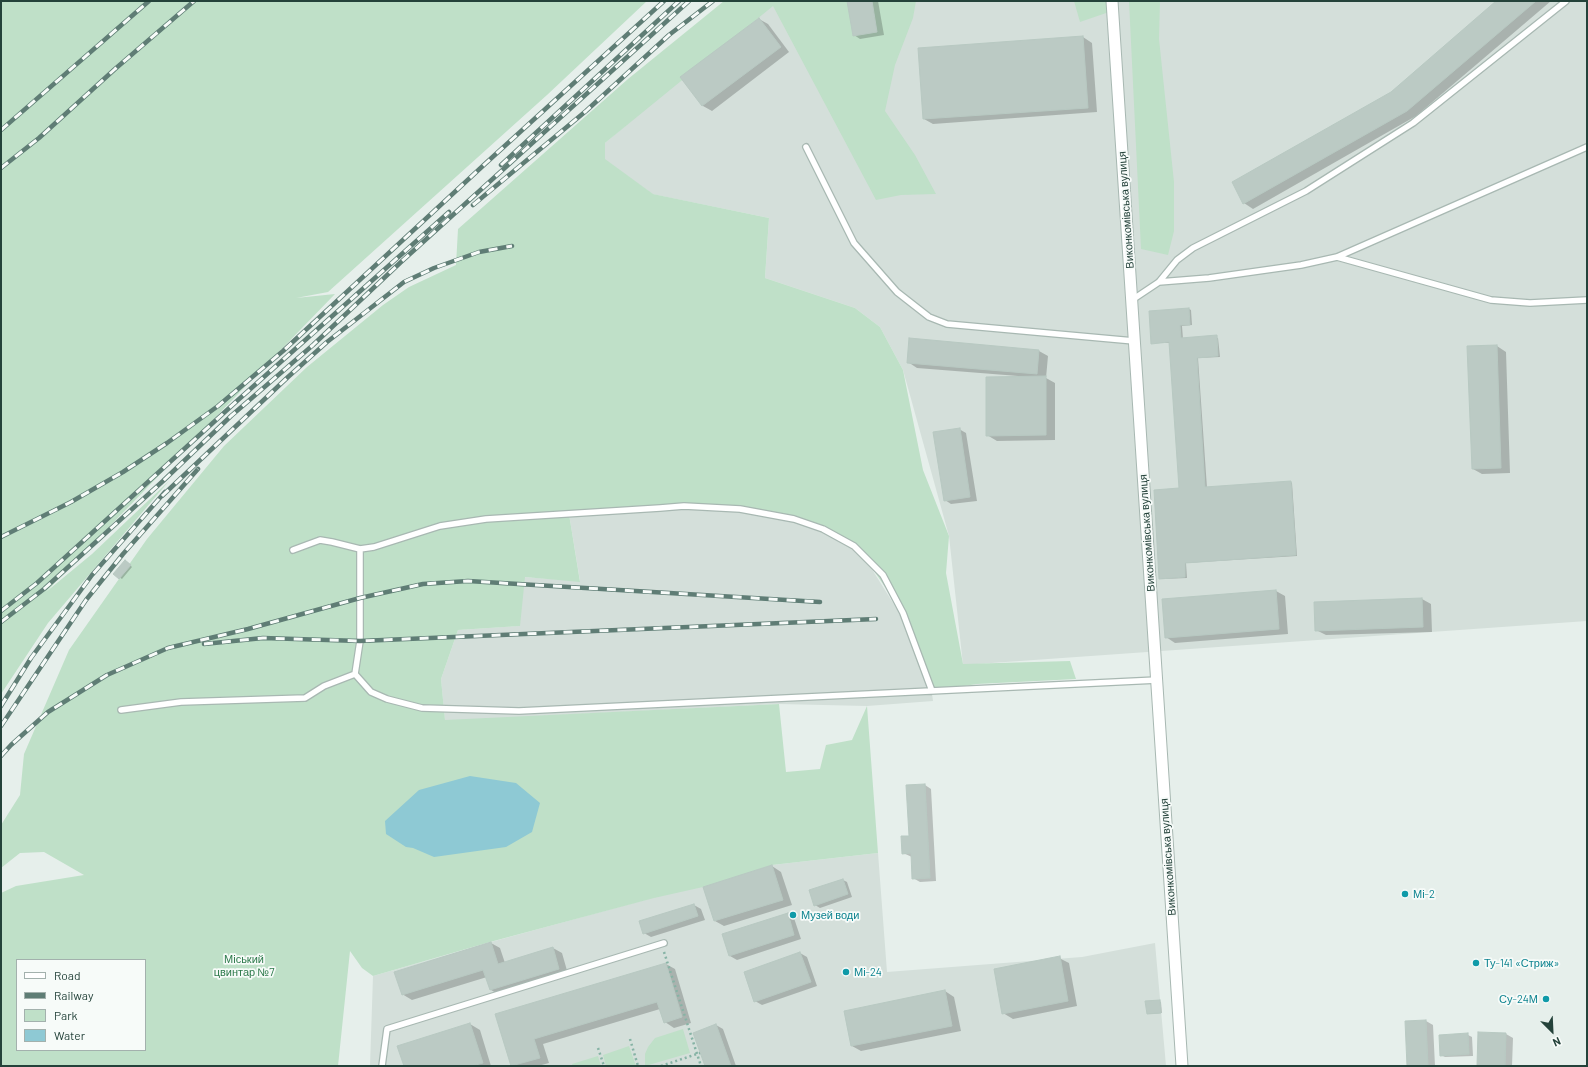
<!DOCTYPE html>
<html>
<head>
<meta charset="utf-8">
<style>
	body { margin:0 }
	#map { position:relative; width:1588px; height:1067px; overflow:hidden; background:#e6efeb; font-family:Barlow,sans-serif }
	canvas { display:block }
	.frame { position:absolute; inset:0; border:2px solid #24423a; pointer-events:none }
	.legend { position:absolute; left:16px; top:959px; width:130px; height:92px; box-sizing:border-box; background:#f7fbf9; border:1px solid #a3b1ad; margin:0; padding:5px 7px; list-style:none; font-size:12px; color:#24423a }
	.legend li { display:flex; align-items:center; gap:8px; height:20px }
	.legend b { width:20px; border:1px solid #a3b1ad }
	.north { position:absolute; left:1532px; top:1011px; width:40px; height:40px; -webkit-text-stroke:3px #f7fbf9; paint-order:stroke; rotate:156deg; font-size:11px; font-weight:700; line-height:16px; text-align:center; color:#24423a }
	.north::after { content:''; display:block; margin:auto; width:14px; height:18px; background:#24423a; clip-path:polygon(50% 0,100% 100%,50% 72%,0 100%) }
</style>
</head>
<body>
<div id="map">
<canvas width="1588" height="1067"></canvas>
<div class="frame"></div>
<ul class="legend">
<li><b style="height:5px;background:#fff"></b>Road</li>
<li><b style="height:5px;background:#5f7d75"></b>Railway</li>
<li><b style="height:11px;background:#bfe0c8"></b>Park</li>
<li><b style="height:11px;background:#8ec9d4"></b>Water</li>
</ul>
<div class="north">N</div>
</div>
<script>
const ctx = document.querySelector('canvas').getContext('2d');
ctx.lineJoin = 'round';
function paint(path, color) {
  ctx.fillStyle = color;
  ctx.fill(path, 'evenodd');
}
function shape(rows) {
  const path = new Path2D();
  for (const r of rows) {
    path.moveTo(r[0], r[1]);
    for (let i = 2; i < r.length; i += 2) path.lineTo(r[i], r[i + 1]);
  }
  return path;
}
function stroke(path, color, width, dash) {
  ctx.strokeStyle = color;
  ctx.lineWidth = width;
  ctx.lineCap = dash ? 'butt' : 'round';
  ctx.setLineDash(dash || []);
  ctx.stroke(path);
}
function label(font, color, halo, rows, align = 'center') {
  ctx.font = font + ' Barlow,sans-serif';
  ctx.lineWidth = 3.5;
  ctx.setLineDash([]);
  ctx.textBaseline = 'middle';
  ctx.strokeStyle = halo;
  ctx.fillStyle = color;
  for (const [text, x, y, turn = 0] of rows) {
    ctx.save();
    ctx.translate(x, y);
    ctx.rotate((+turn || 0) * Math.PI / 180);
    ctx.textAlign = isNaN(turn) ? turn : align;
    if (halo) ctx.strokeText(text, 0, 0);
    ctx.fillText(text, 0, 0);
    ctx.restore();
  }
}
paint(shape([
	[769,1,1587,1,1587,621,963,665,949,536,903,370,880,327,855,308,765,278,769,218,652,194,605,160,605,143],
	[702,507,766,514,823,529,863,555,900,614,931,686,933,701,867,706,779,704,445,721,441,679,458,630,519,626,524,577,580,581,569,514],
	[878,853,887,972,1082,957,1155,943,1166,1066,370,1066,373,976,491,942,772,865]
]), '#d4dfda');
paint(shape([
	[1,1,647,1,547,95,328,292,296,298,335,294,46,592,92,554,169,481,48,623,1,694],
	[724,1,916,1,913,18,895,65,885,111,915,155,936,194,901,195,876,200,773,6,605,143,605,159,653,194,769,218,765,278,855,308,880,327,903,370,923,470,949,536,946,573,963,664,1070,661,1076,679,977,684,932,691,903,613,863,555,829,533,766,514,702,507,569,514,580,582,525,577,520,626,458,630,441,679,445,720,779,704,786,772,820,769,826,745,852,740,867,706,878,853,772,865,703,887,654,898,490,942,373,976,362,968,350,951,338,1066,1,1066,1,893,16,886,84,875,44,852,20,853,1,868,1,825,20,795,24,754,69,650,147,539,224,446,307,367,383,305,409,287,456,265,458,229,628,79],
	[17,960,145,960,145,1050,17,1050],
	[1074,1,1112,1,1112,11,1080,22],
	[1129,1,1160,1,1159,39,1174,182,1174,231,1168,255,1141,249],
	[683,1029,690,1053,645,1066,645,1054,648,1047,655,1038],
	[629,1046,636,1066,606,1066,603,1055],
	[598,1056,601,1066,573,1066,572,1064]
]), '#bfe0c8');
paint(shape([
	[470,776,516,783,540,803,532,832,506,847,434,857,413,848,406,847,386,834,385,821,419,790]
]), '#8ec9d4');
paint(shape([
	[848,1,878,1,884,35,860,39,854,35],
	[1498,1,1551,1,1416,116,1253,209,1244,203,1392,93],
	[759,19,768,24,789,52,712,111,703,106,682,78],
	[1083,37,1092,43,1097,112,933,124,924,119],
	[1189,309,1191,310,1192,325,1182,326,1183,339,1218,338,1220,357,1198,358,1207,488,1291,482,1292,483,1297,556,1186,563,1187,578,1162,579,1160,578,1180,489,1170,343,1152,343],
	[1497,346,1506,352,1510,473,1482,474,1473,469],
	[1039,351,1048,356,1046,378,1055,383,1055,440,997,441,987,435,1018,376,917,368,908,362],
	[959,429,966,433,977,501,951,504,945,500],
	[127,562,132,567,122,579,115,574],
	[1276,591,1285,596,1288,634,1175,643,1166,637],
	[1422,599,1431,604,1432,632,1326,635,1316,630],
	[925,785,931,789,936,881,920,882,913,878,912,857,903,853,910,837],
	[772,866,781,872,792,905,724,926,715,921],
	[843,880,847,882,852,897,820,908,815,905],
	[694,905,701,909,705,920,651,937,644,933],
	[787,914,794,918,801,939,737,960,730,956,724,935],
	[491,943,500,948,505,963,553,948,562,953,568,974,500,995,491,990,487,977,412,1000,402,994],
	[800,953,807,957,817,986,762,1005,755,1001],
	[1059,958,1069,963,1077,1006,1013,1019,1003,1013],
	[666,964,675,969,691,1023,674,1028,665,1022,660,1009,543,1044,549,1063,538,1066,512,1066,496,1015],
	[945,991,954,997,961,1031,861,1051,852,1046],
	[1159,1001,1161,1002,1162,1013,1148,1014],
	[1426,1021,1433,1025,1435,1066,1408,1066],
	[470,1024,480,1030,491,1066,405,1066],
	[716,1025,723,1029,736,1066,706,1066],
	[1479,1033,1506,1034,1513,1038,1512,1066,1478,1066],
	[1468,1035,1472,1037,1473,1056,1445,1057,1441,1055]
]), '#0003');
const building = shape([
	[847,1,872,1,877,32,853,36,847,1],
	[1496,1,1536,1,1407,111,1243,204,1232,182,1391,92,1496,1],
	[759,18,781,47,702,106,680,77,759,18],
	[1083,36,1088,108,923,119,918,48,1083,36],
	[1189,308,1190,325,1180,325,1181,338,1217,335,1218,356,1197,358,1205,487,1291,481,1296,555,1185,563,1185,577,1159,579,1154,490,1179,488,1169,342,1151,344,1149,311,1189,308],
	[909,338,1039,350,1037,374,907,363,909,338],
	[1497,345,1501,468,1472,469,1467,346,1497,345],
	[1046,376,1046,435,986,436,986,377,1046,376],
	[960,428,970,497,944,501,933,432,960,428],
	[125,560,131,565,119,579,113,574,125,560],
	[1276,590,1279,629,1165,638,1162,599,1276,590],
	[1422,598,1423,627,1315,631,1314,602,1422,598],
	[925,784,930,878,912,879,911,853,902,854,901,836,909,836,906,785,925,784],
	[772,865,783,900,714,921,703,887,772,865],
	[843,879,848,894,814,906,809,890,843,879],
	[694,904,698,916,643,934,639,921,694,904],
	[788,913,794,935,729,956,722,934,788,913],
	[491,942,498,964,553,947,559,969,490,990,483,970,402,995,394,972,491,942],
	[800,952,811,982,754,1002,744,972,800,952],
	[1060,956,1068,1001,1002,1014,994,969,1060,956],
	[666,963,682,1017,664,1023,657,1002,534,1039,540,1058,511,1066,495,1014,666,963],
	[945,990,952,1026,851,1046,844,1011,945,990],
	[1160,1000,1161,1013,1147,1014,1145,1001,1160,1000],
	[1426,1020,1428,1066,1407,1066,1405,1021,1426,1020],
	[470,1023,483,1063,472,1066,404,1066,397,1046,470,1023],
	[716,1024,731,1066,705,1066,693,1033,716,1024],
	[1478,1032,1506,1033,1505,1066,1477,1066,1478,1032],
	[1468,1033,1469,1054,1440,1056,1439,1035,1468,1033]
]);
paint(building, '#bbcac4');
stroke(building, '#b8c9c2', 1);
const lane = shape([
	[806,147,854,243,897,292,929,317,947,324,1134,341],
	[1337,257,1491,300,1530,303,1587,300],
	[1159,282,1209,278,1301,265,1337,257,1587,147],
	[1132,300,1159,282,1177,260,1193,248,1306,191,1413,123,1566,1],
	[293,550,320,540,332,542,360,549,374,547,440,526,486,519,660,508,684,506,740,509,794,519,823,529,854,546,883,575,903,613,932,691],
	[355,674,360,641,360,549],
	[121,710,181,702,305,698,324,686,355,674,371,692,387,699,422,708,519,711,1157,680],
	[382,1066,387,1029,664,943]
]);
const street = shape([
	[1112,1,1182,1066]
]);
stroke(lane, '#a8b8b2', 8);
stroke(street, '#a8b8b2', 13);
stroke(shape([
	[664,952,701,1066],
	[630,1039,638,1066],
	[598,1048,604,1066],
	[661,1066,700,1053]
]), '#86b3a5', 2.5, [2, 3]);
stroke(lane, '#fff', 5.5);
stroke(street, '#fff', 11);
const rail = shape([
	[1,130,149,1],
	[501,165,679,1],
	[1,168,39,138,115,69,194,1],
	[473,205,586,111,669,35,713,1],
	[162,496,288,377,327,342,404,282,434,268,479,252,512,246],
	[1,537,71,502,123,472,167,443,218,406,283,351,486,163,664,1],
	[1,611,37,583,238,400,449,212],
	[1,622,44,589,163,481,231,416,313,345,401,262,689,1],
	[204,644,263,638,360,641,876,619],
	[1,706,31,658,92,575,165,492],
	[1,726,86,600,123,554,198,469],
	[1,756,11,745,48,712,107,675,168,648,248,629,360,598,423,584,468,581,820,602]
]);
stroke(rail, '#5f7d75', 4.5);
stroke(rail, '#f7fbf9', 3, [9]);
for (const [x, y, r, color] of [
	[1405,894,4,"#0f9aa8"],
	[793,915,4,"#0f9aa8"],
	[1476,963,4,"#0f9aa8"],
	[846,972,4,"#0f9aa8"],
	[1546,999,4,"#0f9aa8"]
]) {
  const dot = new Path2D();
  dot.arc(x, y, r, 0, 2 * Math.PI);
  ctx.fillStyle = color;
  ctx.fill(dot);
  stroke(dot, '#f7fbf9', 1.5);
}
label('11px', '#24423a', '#f7fbf9', [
	["Виконкомівська вулиця",1126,210,-94],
	["Виконкомівська вулиця",1147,533,-94],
	["Виконкомівська вулиця",1168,857,-94]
]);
label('11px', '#0d838f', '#f7fbf9', [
	["Мі-2",1413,894],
	["Музей води",801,915],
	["Ту-141 «Стриж»",1484,963],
	["Мі-24",854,972],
	["Су-24М",1538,999,"right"]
], 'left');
label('11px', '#2d7a4b', '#f7fbf9', [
	["Міський",244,959],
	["цвинтар №7",244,972]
]);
</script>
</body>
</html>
